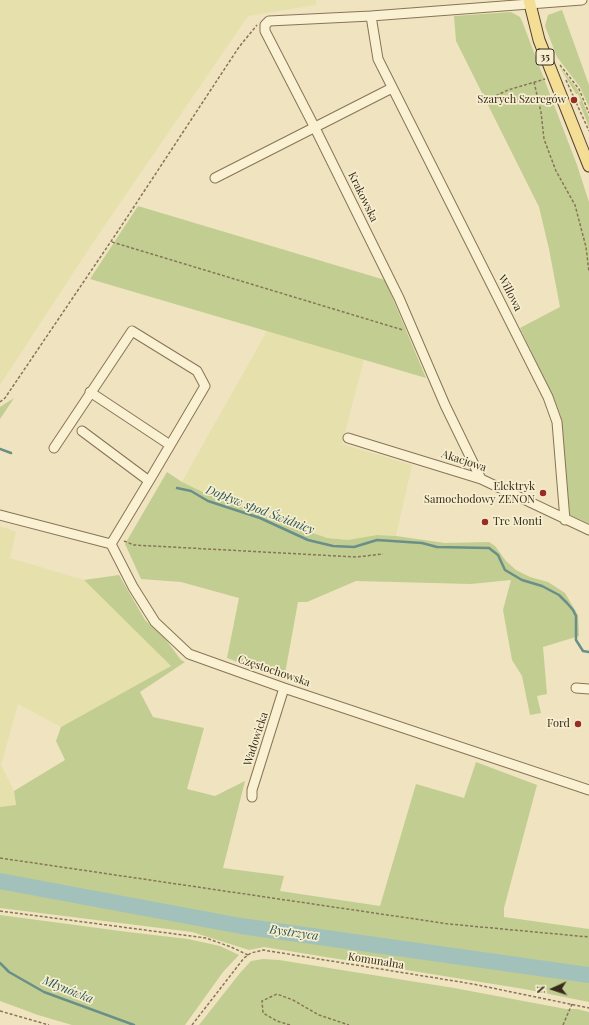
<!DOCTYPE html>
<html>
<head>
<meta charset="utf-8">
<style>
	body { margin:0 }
	#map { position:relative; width:589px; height:1025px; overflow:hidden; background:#efe4bf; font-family:"Playfair Display",serif }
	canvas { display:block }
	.north { position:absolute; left:533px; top:969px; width:40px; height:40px; -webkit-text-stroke:3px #f6eece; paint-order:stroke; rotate:267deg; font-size:11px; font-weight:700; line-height:16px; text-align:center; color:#372b1c }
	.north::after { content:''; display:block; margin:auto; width:14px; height:18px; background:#372b1c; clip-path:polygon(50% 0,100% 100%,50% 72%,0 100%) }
</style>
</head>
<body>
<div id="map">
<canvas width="589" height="1025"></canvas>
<div class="north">N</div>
</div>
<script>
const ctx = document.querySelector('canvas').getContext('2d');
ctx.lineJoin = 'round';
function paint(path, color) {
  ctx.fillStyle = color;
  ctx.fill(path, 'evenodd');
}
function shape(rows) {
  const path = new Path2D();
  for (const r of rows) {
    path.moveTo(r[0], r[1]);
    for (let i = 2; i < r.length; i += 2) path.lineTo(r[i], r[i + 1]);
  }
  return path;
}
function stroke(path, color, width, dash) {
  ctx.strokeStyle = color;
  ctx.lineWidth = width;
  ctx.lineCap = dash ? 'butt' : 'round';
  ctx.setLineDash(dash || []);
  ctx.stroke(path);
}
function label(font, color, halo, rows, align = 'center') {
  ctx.font = font + ' "Playfair Display",serif';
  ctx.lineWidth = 3.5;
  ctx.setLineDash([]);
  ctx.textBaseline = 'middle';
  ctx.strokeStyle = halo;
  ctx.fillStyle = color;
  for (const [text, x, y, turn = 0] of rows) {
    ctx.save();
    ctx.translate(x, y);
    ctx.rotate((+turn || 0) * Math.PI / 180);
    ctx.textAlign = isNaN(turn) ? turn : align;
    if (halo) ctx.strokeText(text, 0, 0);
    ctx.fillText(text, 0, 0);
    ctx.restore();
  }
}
paint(shape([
	[0,0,316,0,316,5,248,16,92,244,0,385],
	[267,331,364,359,342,444,412,465,396,536,377,535,348,540,327,538,299,528,252,508,217,498,182,482],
	[0,526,16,532,10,558,84,580,171,666,61,727,18,704,1,765,14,791,16,805,0,807]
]), '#e5e0ac');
paint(shape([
	[562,10,589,85,589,107,580,87,557,57,545,26,548,15],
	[511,12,520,17,522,21,577,165,589,202,589,524,570,515,561,417,553,396,520,328,560,307,549,249,539,207,456,41,454,16],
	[559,66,578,90,589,117,589,127,579,102,581,101,578,94,576,94],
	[138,206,385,280,426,378,90,279],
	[14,398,0,419,0,407],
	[167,472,182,482,205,493,252,508,299,528,327,538,348,540,377,535,396,536,445,543,489,542,495,546,506,561,516,570,530,577,548,582,565,593,578,615,579,636,543,647,547,694,537,696,541,713,530,715,522,676,512,660,503,610,511,580,471,584,356,581,307,602,298,602,284,679,227,658,239,598,181,582,141,579,125,544],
	[119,575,145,620,166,640,181,660,185,662,140,692,153,717,204,728,187,789,215,796,245,781,223,868,284,876,280,891,380,906,416,784,464,798,476,762,537,785,504,908,504,917,589,929,589,1002,524,989,264,947,249,950,192,932,0,908,0,807,16,805,14,791,65,760,56,741,61,727,171,666,84,580],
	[0,915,128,932,188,939,220,946,239,955,223,972,185,1025,72,1025,38,1015,0,1001],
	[263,959,279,960,454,988,566,1009,577,1009,589,1012,589,1025,199,1025,240,973,251,961]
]), '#c2cd92');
stroke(shape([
	[0,449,11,453],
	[177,488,191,491,208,501,260,518,308,540,333,546,354,547,377,540,422,543,437,547,489,548,498,555,505,570,522,580,542,586,559,595,567,603,573,610,576,616,576,640,583,651,589,652],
	[0,963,9,972,44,992,134,1025]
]), '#698f88', 2.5);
stroke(shape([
	[0,881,241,926,589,975]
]), '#a2c1ba', 16);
const minor = shape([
	[371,16,582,0],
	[215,178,392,88],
	[90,392,170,445],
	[82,431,149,481,111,544],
	[348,438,481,479,589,530],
	[54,448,132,331,197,371,205,386,149,481],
	[481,479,445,405,399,298,315,128,265,31,265,25,269,21,371,16,378,59,548,397,557,422,565,520],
	[0,515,111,544,133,587,155,622,189,654,284,688,589,790],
	[576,688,589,689],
	[252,797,252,790,284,688]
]);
const major = shape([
	[529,0,539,40,589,166]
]);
stroke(minor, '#887457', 11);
stroke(major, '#55422b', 13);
stroke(shape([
	[560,65,579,89,589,113],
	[566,80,589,131],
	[534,82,541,112,544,139,556,171,575,205,586,247,589,272],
	[487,100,508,90,545,79],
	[112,242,403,330],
	[0,402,5,398,118,231,239,47,257,25],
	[124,541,134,545,356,557,383,554],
	[0,858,449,924,589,937],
	[0,911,206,938,231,947,248,955],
	[0,1011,49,1025],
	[192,1025,244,958,251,953,263,950,473,984,589,1008],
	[290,1025,277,1021,263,1013,262,1001,277,994,293,1000,319,1015,349,1025],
	[563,1025,572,1004]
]), '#887457', 1.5, [3, 2]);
stroke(minor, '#faf1d2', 9);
stroke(major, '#f4dd94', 11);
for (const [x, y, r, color] of [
	[574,100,4,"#992c25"],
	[543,493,4,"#992c25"],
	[485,522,4,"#992c25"],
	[578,724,4,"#992c25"]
]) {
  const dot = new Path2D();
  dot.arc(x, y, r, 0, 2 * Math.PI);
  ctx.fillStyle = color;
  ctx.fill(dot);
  stroke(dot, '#f6eece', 1.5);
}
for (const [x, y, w] of [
	[545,57,18]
]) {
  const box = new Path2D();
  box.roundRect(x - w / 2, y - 8, w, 16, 3);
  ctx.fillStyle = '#f6eece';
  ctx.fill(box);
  stroke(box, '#372b1c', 1);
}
label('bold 10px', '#372b1c', null, [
	["35",545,57]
]);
label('11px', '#372b1c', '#f6eece', [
	["Szarych Szeregów",566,100],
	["Elektryk",535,487],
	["Samochodowy ZENON",535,500],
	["Tre Monti",493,522,"left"],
	["Ford",570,724]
], 'right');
label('11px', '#372b1c', '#f6eece', [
	["Krakowska",363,197,64],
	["Willowa",510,293,63],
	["Akacjowa",464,461,18],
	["Częstochowska",274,671,19],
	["Wadowicka",256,739,-72],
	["Komunalna",376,961,9]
]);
label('italic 12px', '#2a5757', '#f6eece', [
	["Dopływ spod Świdnicy",260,510,21],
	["Bystrzyca",294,933,8],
	["Młynówka",68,990,22]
]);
</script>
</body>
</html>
